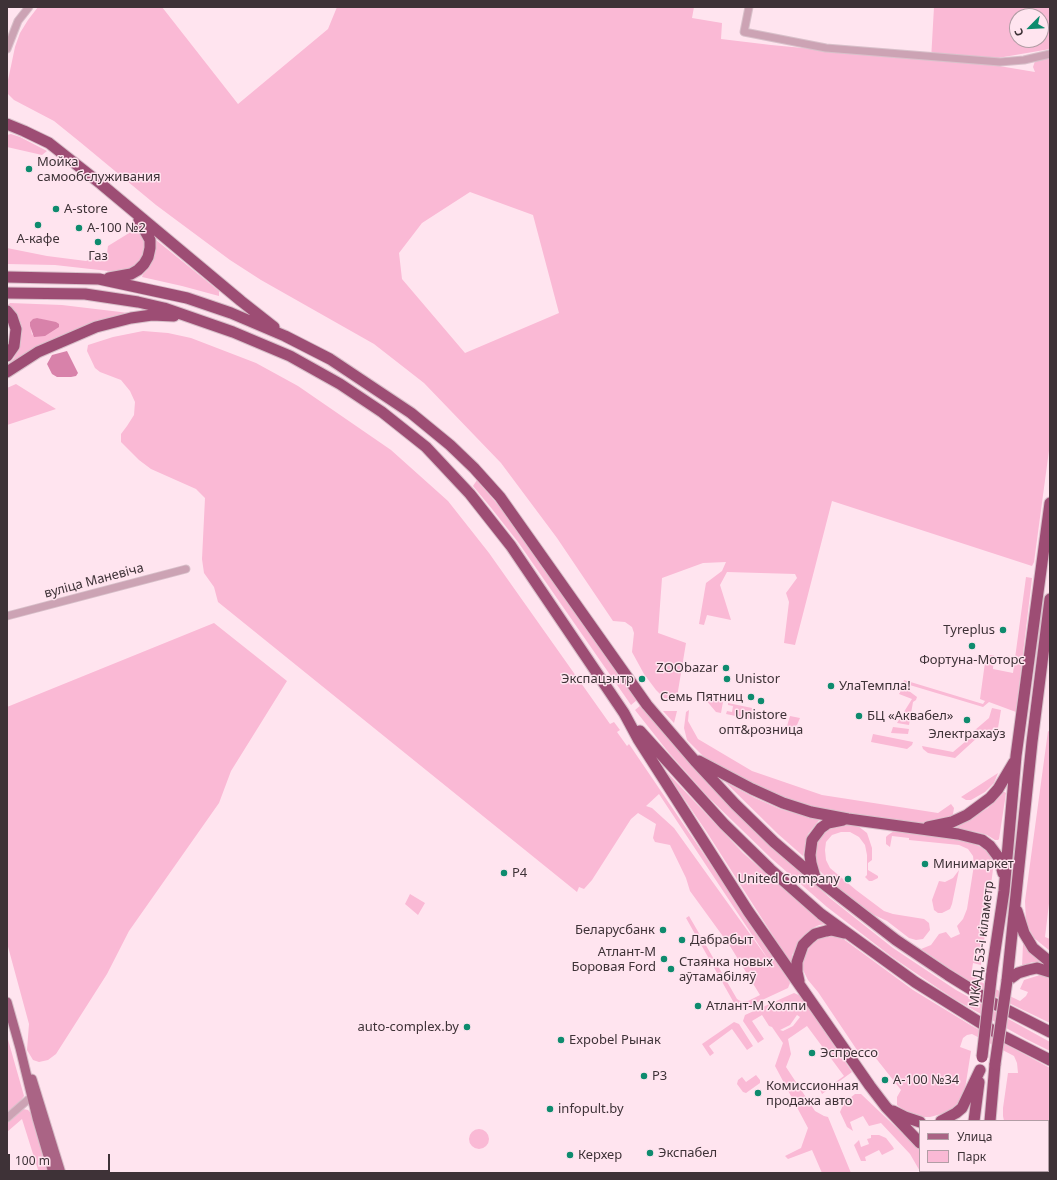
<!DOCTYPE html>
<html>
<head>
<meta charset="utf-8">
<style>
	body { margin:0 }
	#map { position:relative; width:1057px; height:1180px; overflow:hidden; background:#ffe4ef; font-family:"Noto Sans",sans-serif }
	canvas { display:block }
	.frame { position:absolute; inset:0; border:8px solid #3e3237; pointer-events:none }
	.legend { position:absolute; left:919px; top:1120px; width:130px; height:52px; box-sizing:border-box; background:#ffe4ef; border:1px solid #b29da5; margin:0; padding:5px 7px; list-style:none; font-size:12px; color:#3e3237 }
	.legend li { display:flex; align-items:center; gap:8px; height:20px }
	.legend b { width:20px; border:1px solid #b29da5 }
	.north { position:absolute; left:1009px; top:8px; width:40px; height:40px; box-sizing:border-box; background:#ffe4ef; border:1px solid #b29da5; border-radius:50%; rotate:246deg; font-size:11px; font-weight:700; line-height:16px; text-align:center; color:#3e3237 }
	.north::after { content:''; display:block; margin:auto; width:14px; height:18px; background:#0e8b6e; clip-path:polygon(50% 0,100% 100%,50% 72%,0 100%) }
	.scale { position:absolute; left:8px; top:1154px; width:102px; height:18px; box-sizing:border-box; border:2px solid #3e3237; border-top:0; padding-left:5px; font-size:12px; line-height:14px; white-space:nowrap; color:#3e3237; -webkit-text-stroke:3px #ffe4ef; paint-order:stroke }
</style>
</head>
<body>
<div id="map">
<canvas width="1057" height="1180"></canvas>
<div class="frame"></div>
<ul class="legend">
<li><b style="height:5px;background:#aa6485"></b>Улица</li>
<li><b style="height:11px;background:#fab9d5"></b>Парк</li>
</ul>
<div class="north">С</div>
<div class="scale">100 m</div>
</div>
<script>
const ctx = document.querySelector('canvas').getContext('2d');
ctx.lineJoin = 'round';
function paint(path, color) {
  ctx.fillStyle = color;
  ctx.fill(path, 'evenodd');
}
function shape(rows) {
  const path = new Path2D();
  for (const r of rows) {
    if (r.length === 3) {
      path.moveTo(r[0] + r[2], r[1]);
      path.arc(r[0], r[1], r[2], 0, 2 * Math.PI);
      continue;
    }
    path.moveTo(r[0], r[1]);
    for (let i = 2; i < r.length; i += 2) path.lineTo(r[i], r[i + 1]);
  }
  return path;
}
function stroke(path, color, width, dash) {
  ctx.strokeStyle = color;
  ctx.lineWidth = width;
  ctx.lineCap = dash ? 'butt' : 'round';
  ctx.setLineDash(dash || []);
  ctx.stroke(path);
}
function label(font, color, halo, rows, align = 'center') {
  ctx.font = font + ' "Noto Sans",sans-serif';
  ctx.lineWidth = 3;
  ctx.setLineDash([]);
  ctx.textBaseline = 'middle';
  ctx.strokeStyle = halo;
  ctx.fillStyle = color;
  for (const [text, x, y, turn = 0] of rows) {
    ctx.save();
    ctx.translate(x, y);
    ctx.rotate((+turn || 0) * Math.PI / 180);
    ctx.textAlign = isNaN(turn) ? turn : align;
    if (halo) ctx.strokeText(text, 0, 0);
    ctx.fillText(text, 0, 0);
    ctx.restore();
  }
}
paint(shape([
	[38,7,162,7,238,104,328,29,337,7,694,7,692,18,722,23,721,39,771,45,931,60,934,7,1050,7,1050,49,992,59,999,66,1035,72,1033,67,1035,61,1050,58,1050,443,1034,562,1032,566,832,501,795,645,784,643,789,602,786,593,797,578,795,574,727,572,720,585,731,620,707,615,704,625,699,624,706,583,722,571,726,562,703,563,662,578,658,633,686,643,677,697,674,700,664,698,656,690,644,674,632,652,634,633,632,627,625,622,613,621,557,538,501,463,424,383,374,344,261,280,230,260,156,205,80,142,54,121,14,100,8,94,7,85,15,47,20,33,28,20],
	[1017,16,1041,16,1041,40,1017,40],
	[470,192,533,215,559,313,465,353,402,279,399,253,422,223],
	[11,134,20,137,47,151,42,155,7,147,7,135],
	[134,230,137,230,141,234,144,239,146,245,143,257,134,268,117,272,55,265,7,264,7,248,47,256,86,261,96,257,97,258,107,253,108,246],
	[156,240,219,291,219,296,182,286,142,277,143,274,150,266,155,253],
	[10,303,62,305,129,313,128,316,7,369,7,365,14,358,21,340,21,332,8,305],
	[37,318,44,320,32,335,30,322],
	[143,331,168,333,191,338,256,363,298,386,391,450,448,501,489,553,610,724,614,722,620,730,617,732,627,746,629,744,789,980,790,983,788,988,745,1008,738,1007,734,1003,686,918,689,916,737,999,742,1002,748,1001,760,995,730,946,690,891,686,878,670,845,655,842,653,838,656,824,638,813,631,819,592,880,584,889,579,887,577,892,218,602,214,587,204,573,202,559,205,498,196,489,151,469,139,460,121,442,121,434,127,426,134,415,135,402,130,391,121,380,100,372,95,368,87,351,88,345,113,337],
	[659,794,770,962,674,828,652,808,646,806],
	[16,384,56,409,7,425,7,388],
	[477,480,514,524,637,700,631,705,518,542,492,509,473,486],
	[1026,577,1032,578,1016,712,989,702,983,707,903,683,904,680,983,704,985,701,980,699,986,655,994,655,993,669,1013,673],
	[214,623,287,681,231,771,219,803,129,931,107,974,56,1054,48,1060,39,1062,33,1060,27,1050,29,1024,7,943,7,707],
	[902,689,909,691,917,697,916,700,913,702,909,725,897,723,912,699,899,694],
	[705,699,723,702,721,713,716,712],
	[728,703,752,708,750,719,726,714,727,711,732,712,733,706,728,705],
	[641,705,675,747,744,821,831,899,893,948,956,990,1050,1042,1050,1051,1026,1039,954,999,892,957,827,907,772,859,707,796,669,753,635,710],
	[992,708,1001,710,997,734,975,730,989,718],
	[689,710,688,721,698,739,752,771,822,795,938,813,951,804,954,808,953,814,951,817,923,825,825,811,781,799,721,768,703,756,687,740,684,728,686,712],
	[663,711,677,711,674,723],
	[790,716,800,718,797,725,793,727,787,726],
	[893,727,909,729,908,734,891,733],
	[1048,731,1050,732,1050,895,1045,937,1050,939,1050,951,1034,938,1026,923,1025,901],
	[873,734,913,742,912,745,907,749,871,742],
	[972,736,978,737,955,758,928,753,923,749,922,746,953,752],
	[663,768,743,853,785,890,827,924,819,925,813,928,803,937,792,955,793,967,706,831],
	[998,773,994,783,985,792,971,800,966,800,961,797],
	[725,782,755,798,780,809,801,815,820,819,808,834,803,856,778,834],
	[1003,791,1006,793,999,839,998,840,995,840,987,835,977,832,958,830,957,827,988,808],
	[843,823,858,826,867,833,872,848,872,860,868,863,868,870,878,876,878,878,872,881,869,881,865,877,867,875,867,855,865,845,859,837,850,832,841,832,832,835,826,842,825,850,826,860,830,868,856,890,884,911,893,914,924,919,929,923,930,930,923,939,916,940,909,938,887,921,872,914,830,881,819,870,815,862,815,851,819,839,825,832,833,826],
	[894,831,967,841,981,847,988,852,992,860,993,869,981,965,973,963,972,970,974,976,981,982,1020,1001,1026,996,1028,992,1020,989,1024,980,1040,975,1050,978,1050,1023,980,989,921,949,931,945,939,934,946,932,951,938,960,934,957,926,963,919,967,909,974,865,973,856,968,849,959,845,909,840,909,838,892,836,890,847,886,844,886,837,888,835],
	[959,870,952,904,950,909,942,913,938,913,934,910,932,900,939,881,945,882,953,878],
	[410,894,425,903,418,915,405,904],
	[825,935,835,935,842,938,913,990,972,1026,1050,1068,1050,1154,1048,1154,1048,1121,1004,1121,1003,1116,1003,1108,1008,1073,1018,1073,1017,1063,1014,1056,972,1034,967,1035,963,1038,960,1047,971,1051,965,1089,960,1101,952,1109,945,1113,930,1117,922,1117,906,1112,897,1105,897,1097,901,1090,871,1052,859,1053,818,992,808,980,803,970,803,960,811,944,818,939],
	[1023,944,1026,944,1032,954,1040,961,1039,963,1032,962,1022,967],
	[794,993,801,996,852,1072,822,1094,820,1090,821,1089,823,1091,844,1076,807,1026,788,1039,791,1054,786,1067,815,1111,824,1116,828,1117,851,1173,822,1173,812,1150,788,1159,785,1156,801,1148,808,1128,775,1066,783,1043,772,1027,769,1026,762,1015,752,1021,764,1039,758,1043,743,1021,745,1015],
	[797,1015,800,1017,793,1026,783,1031,780,1030,790,1025],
	[734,1022,739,1024,753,1046,747,1050,732,1029,709,1046,714,1053,710,1056,702,1044],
	[7,1036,24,1096,19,1103,7,1114],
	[756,1075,760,1080,760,1083,746,1093,743,1092,737,1084,738,1080,742,1077,746,1082],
	[855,1094,861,1094,920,1150,920,1171,938,1171,939,1173,921,1173,910,1154,881,1123,869,1126,863,1116,850,1122,853,1131,847,1127,840,1112,844,1103],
	[23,1109,28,1110,31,1113,49,1173,39,1173,22,1119,7,1132,7,1122,19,1111],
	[479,1139,10],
	[871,1135,879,1135,886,1138,893,1147,894,1149,882,1155,879,1150,865,1157,866,1161,861,1161,854,1145,859,1140,861,1147,869,1144,867,1139,871,1138]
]), '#fab9d5');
paint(shape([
	[37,318,56,322,59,324,59,327,45,336,34,337,30,326,30,322,33,319],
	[67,351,78,373,76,376,71,377,57,377,52,374,47,364,52,355]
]), '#d882aa');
const minor = shape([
	[749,7,744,32,826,48,1000,62,1024,60,1050,54],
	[7,49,18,21,29,7],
	[7,616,186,569],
	[7,1118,31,1097,36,1094]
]);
const major = shape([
	[7,1002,20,1048,37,1118,53,1173],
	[32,1079,61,1173]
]);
const highway = shape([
	[7,124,24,131,49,143,101,184,241,301,274,327],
	[7,277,99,279,187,298,231,313,285,336,330,359,411,413,450,445,474,468,500,497,647,705,695,761,735,804,774,842,816,878,896,940,948,975,993,1003,1050,1032],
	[109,278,131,274,138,270,144,264,148,257,150,248,150,240,139,220],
	[7,293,85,294,138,302,164,308,233,332,290,356,340,384,382,412,426,447,470,494,511,546,624,713,638,739,748,911,870,1086,886,1107,920,1143],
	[7,311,12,317,16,329,14,346,7,356],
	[7,372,38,352,96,327,131,318,152,315,174,316],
	[640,731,724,824,770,869,821,914,915,982,995,1032,1050,1060],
	[699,761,752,789,783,803,811,812,848,819,958,834,982,840,990,846,999,858,1003,873],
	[928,827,952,822,967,815,990,798,998,789,1014,762],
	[815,877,811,863,810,855,812,840,821,828,828,823,843,820],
	[1017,911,1024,933,1033,948,1050,962],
	[992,971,1004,891,1016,756,1050,503],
	[799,981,797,972,797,962,803,945,809,939,815,934,826,931,831,930,844,933],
	[1007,981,1032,742,1050,599],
	[1007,981,1018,973,1028,970,1037,968,1050,972],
	[893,1111,905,1117,920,1122],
	[941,1121,956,1113,962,1108,980,1070],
	[974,1121,979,1082],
	[990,1121,995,1064],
	[1048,1158,1050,1158],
	[1048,1167,1050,1166],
	[942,1171,944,1173],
	[967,1173,968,1171],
	[983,1173,984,1171],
	[1029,1173,1032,1171]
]);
stroke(minor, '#d8c0ca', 9);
stroke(major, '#d8c0ca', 11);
stroke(highway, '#d8c0ca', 13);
stroke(minor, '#cca3b4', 7);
stroke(major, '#aa6485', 9);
stroke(highway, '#9d4d74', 11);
const highwayBridge = shape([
	[982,1057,992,971],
	[995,1064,1007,981]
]);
stroke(highwayBridge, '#d8c0ca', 13, []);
stroke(highwayBridge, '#9d4d74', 11);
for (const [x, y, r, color] of [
	[29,169,4,"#0e8b6e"],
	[56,209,4,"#0e8b6e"],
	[38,225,4,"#0e8b6e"],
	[79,228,4,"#0e8b6e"],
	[98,242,4,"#0e8b6e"],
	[1003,630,4,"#0e8b6e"],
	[972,646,4,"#0e8b6e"],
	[726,668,4,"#0e8b6e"],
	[642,679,4,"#0e8b6e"],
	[727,679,4,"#0e8b6e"],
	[831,686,4,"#0e8b6e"],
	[751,697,4,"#0e8b6e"],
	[761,701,4,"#0e8b6e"],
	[859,716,4,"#0e8b6e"],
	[967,720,4,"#0e8b6e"],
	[925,864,4,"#0e8b6e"],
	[504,873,4,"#0e8b6e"],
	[848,879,4,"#0e8b6e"],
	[663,930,4,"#0e8b6e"],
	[682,940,4,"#0e8b6e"],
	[664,959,4,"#0e8b6e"],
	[671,969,4,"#0e8b6e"],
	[698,1006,4,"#0e8b6e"],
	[467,1027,4,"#0e8b6e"],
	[561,1040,4,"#0e8b6e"],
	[812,1053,4,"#0e8b6e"],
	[644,1076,4,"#0e8b6e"],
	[885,1080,4,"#0e8b6e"],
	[758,1093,4,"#0e8b6e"],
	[550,1109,4,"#0e8b6e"],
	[650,1153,4,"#0e8b6e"],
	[570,1155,4,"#0e8b6e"]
]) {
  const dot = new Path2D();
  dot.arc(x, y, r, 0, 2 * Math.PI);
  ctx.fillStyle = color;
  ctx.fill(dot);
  stroke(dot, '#ffe4ef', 1.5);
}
label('13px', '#3e3237', '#ffe4ef', [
	["Мойка",37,162],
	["самообслуживания",37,177],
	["A-store",64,209],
	["А-100 №2",87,228],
	["А-кафе",38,239,"center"],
	["Газ",98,256,"center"],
	["Tyreplus",995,630,"right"],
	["Фортуна-Моторс",972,660,"center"],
	["ZOObazar",718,668,"right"],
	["Экспацэнтр",634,679,"right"],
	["Unistor",735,679],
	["УлаТемпла!",839,686],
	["Семь Пятниц",743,697,"right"],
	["Unistore",761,715,"center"],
	["опт&розница",761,730,"center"],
	["БЦ «Аквабел»",867,716],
	["Электрахаўз",967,734,"center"],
	["Минимаркет",933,864],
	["P4",512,873],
	["United Company",840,879,"right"],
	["Беларусбанк",655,930,"right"],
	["Дабрабыт",690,940],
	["Атлант-М",656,952,"right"],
	["Боровая Ford",656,967,"right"],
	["Стаянка новых",679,962],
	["аўтамабіляў",679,977],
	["Атлант-М Холпи",706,1006],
	["auto-complex.by",459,1027,"right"],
	["Expobel Рынак",569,1040],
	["Эспрессо",820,1053],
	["P3",652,1076],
	["А-100 №34",893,1080],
	["Комиссионная",766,1086],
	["продажа авто",766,1101],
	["infopult.by",558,1109],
	["Экспабел",658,1153],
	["Керхер",578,1155]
], 'left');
label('13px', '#3e3237', '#ffe4ef', [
	["вуліца Маневіча",94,581,-15],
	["МКАД, 53-і кіламетр",982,944,-83]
]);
</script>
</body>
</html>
